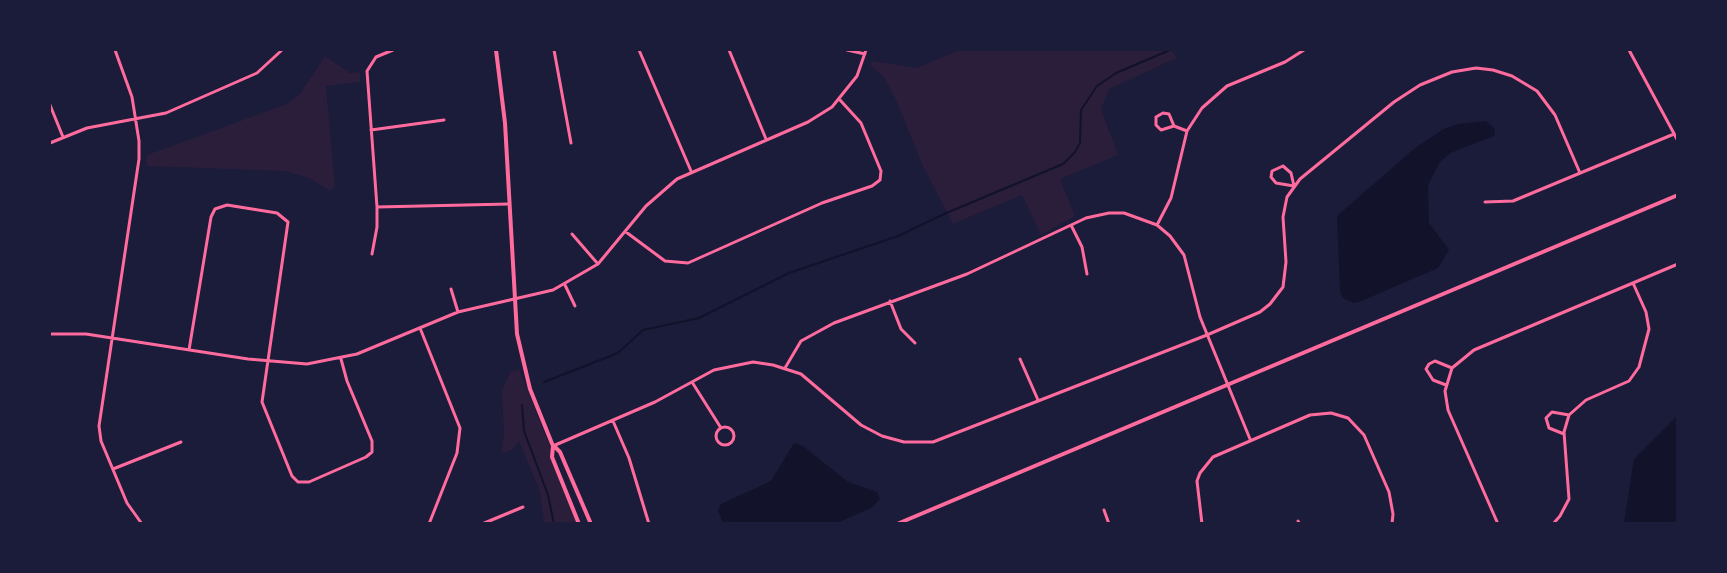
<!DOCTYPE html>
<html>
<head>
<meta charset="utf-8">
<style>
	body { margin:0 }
	#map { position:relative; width:1727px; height:573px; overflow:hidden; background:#1b1b3a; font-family:Roboto,sans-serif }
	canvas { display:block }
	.frame { position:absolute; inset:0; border:51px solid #1b1b3a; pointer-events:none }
</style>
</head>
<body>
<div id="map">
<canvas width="1727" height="573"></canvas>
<div class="frame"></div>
</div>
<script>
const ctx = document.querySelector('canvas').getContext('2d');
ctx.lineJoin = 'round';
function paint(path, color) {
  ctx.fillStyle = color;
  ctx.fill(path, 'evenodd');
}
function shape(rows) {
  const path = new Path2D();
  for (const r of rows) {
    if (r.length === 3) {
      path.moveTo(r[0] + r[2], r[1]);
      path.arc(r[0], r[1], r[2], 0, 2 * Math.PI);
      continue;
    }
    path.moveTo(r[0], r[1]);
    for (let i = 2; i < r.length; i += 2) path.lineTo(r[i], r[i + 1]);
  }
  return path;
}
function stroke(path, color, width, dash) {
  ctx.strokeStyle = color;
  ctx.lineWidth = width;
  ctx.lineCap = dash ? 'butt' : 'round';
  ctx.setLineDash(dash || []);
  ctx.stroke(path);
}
paint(shape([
	[959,50,1171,50,1177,58,1109,89,1101,109,1118,155,1060,179,1075,216,1041,235,1022,195,953,224,923,166,896,100,884,77,870,65,872,61,917,68],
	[325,56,350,73,360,72,360,82,326,86,335,186,330,191,309,178,285,171,146,166,147,155,287,104,300,94],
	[519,369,580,523,544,523,540,492,519,441,512,450,501,453,504,434,502,391,510,372]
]), '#2a1e3b');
paint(shape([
	[1486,121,1495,129,1494,136,1450,153,1440,162,1428,185,1429,223,1449,250,1438,268,1359,302,1354,303,1343,298,1340,291,1337,216,1415,148,1444,129,1458,124],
	[1677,416,1677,523,1624,523,1634,459],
	[794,443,803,446,848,482,877,492,880,499,871,508,837,523,723,523,718,510,721,504,771,481]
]), '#12122b');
stroke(shape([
	[544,382,618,353,643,330,699,318,789,273,898,236,944,214,1063,164,1075,152,1080,143,1081,110,1097,86,1116,73,1170,50],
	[522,405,524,431,548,495,554,524]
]), '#12122b', 2);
stroke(shape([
	[115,50,132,97,139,141,139,159,99,426,101,441,127,503,142,524],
	[554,50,571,143],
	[639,50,691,171],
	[729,50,766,139],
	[847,50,865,54],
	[1629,50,1678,141],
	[50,105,63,137],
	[1174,126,1161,130,1156,125,1156,117,1163,113,1169,114,1174,126,1187,131],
	[371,130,444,120],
	[50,143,87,128,166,113,257,73,282,50],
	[1283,166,1291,173,1294,186,1276,183,1271,177,1272,171,1283,166],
	[1485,202,1513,201,1674,134],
	[377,207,509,204],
	[1071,225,1082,247,1087,274],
	[1157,225,1171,198,1187,131,1202,108,1227,86,1285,62,1304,50],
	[626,232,665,261,688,263,822,203,872,186,880,180,881,171,861,123,840,100],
	[572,234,598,264],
	[372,254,377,227,377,207,367,71,376,57,393,50],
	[565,285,575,306],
	[451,289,458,312],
	[890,301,901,329,915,343],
	[420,328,460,428,457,453,429,524],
	[50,334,86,334,248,359,307,364,357,354,458,312,553,290,598,264,646,206,677,179,808,122,832,107,857,76,866,50],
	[189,350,211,217,215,209,227,205,277,213,288,222,262,402,292,476,298,482,309,482,366,457,372,452,372,441,347,381,341,359],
	[1020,359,1038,400],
	[785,368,801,341,834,323,967,274,1086,218,1109,213,1124,213,1157,225,1170,236,1184,255,1200,317,1250,439],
	[692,382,721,428],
	[1446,385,1433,380,1426,369,1429,364,1435,361,1452,368],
	[613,421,629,458,649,524],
	[725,436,9],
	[1564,434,1549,428,1546,418,1552,412,1569,415],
	[553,446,655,402,714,370,753,362,773,365,801,374,861,425,882,436,904,442,933,442,1207,335,1260,312,1270,304,1283,287,1286,262,1283,217,1287,197,1300,179,1394,102,1420,85,1452,72,1476,68,1493,70,1512,76,1537,91,1555,115,1580,173],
	[113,469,181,442],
	[1104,510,1109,524],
	[1298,521,1300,524],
	[482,524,523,507],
	[1202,524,1197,481,1200,473,1213,457,1310,415,1331,413,1348,418,1364,435,1389,492,1393,514,1392,524],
	[1498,524,1448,410,1445,391,1452,368,1474,350,1678,264],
	[1553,524,1560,516,1569,499,1564,432,1569,415,1586,400,1629,381,1639,367,1649,329,1646,312,1633,283]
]), '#ff6b9d', 3);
stroke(shape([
	[496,50,505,123,517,334,530,389,553,446,552,457,579,524],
	[554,446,560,452,591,524],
	[897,524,1678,195]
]), '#ff6b9d', 4);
</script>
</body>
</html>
